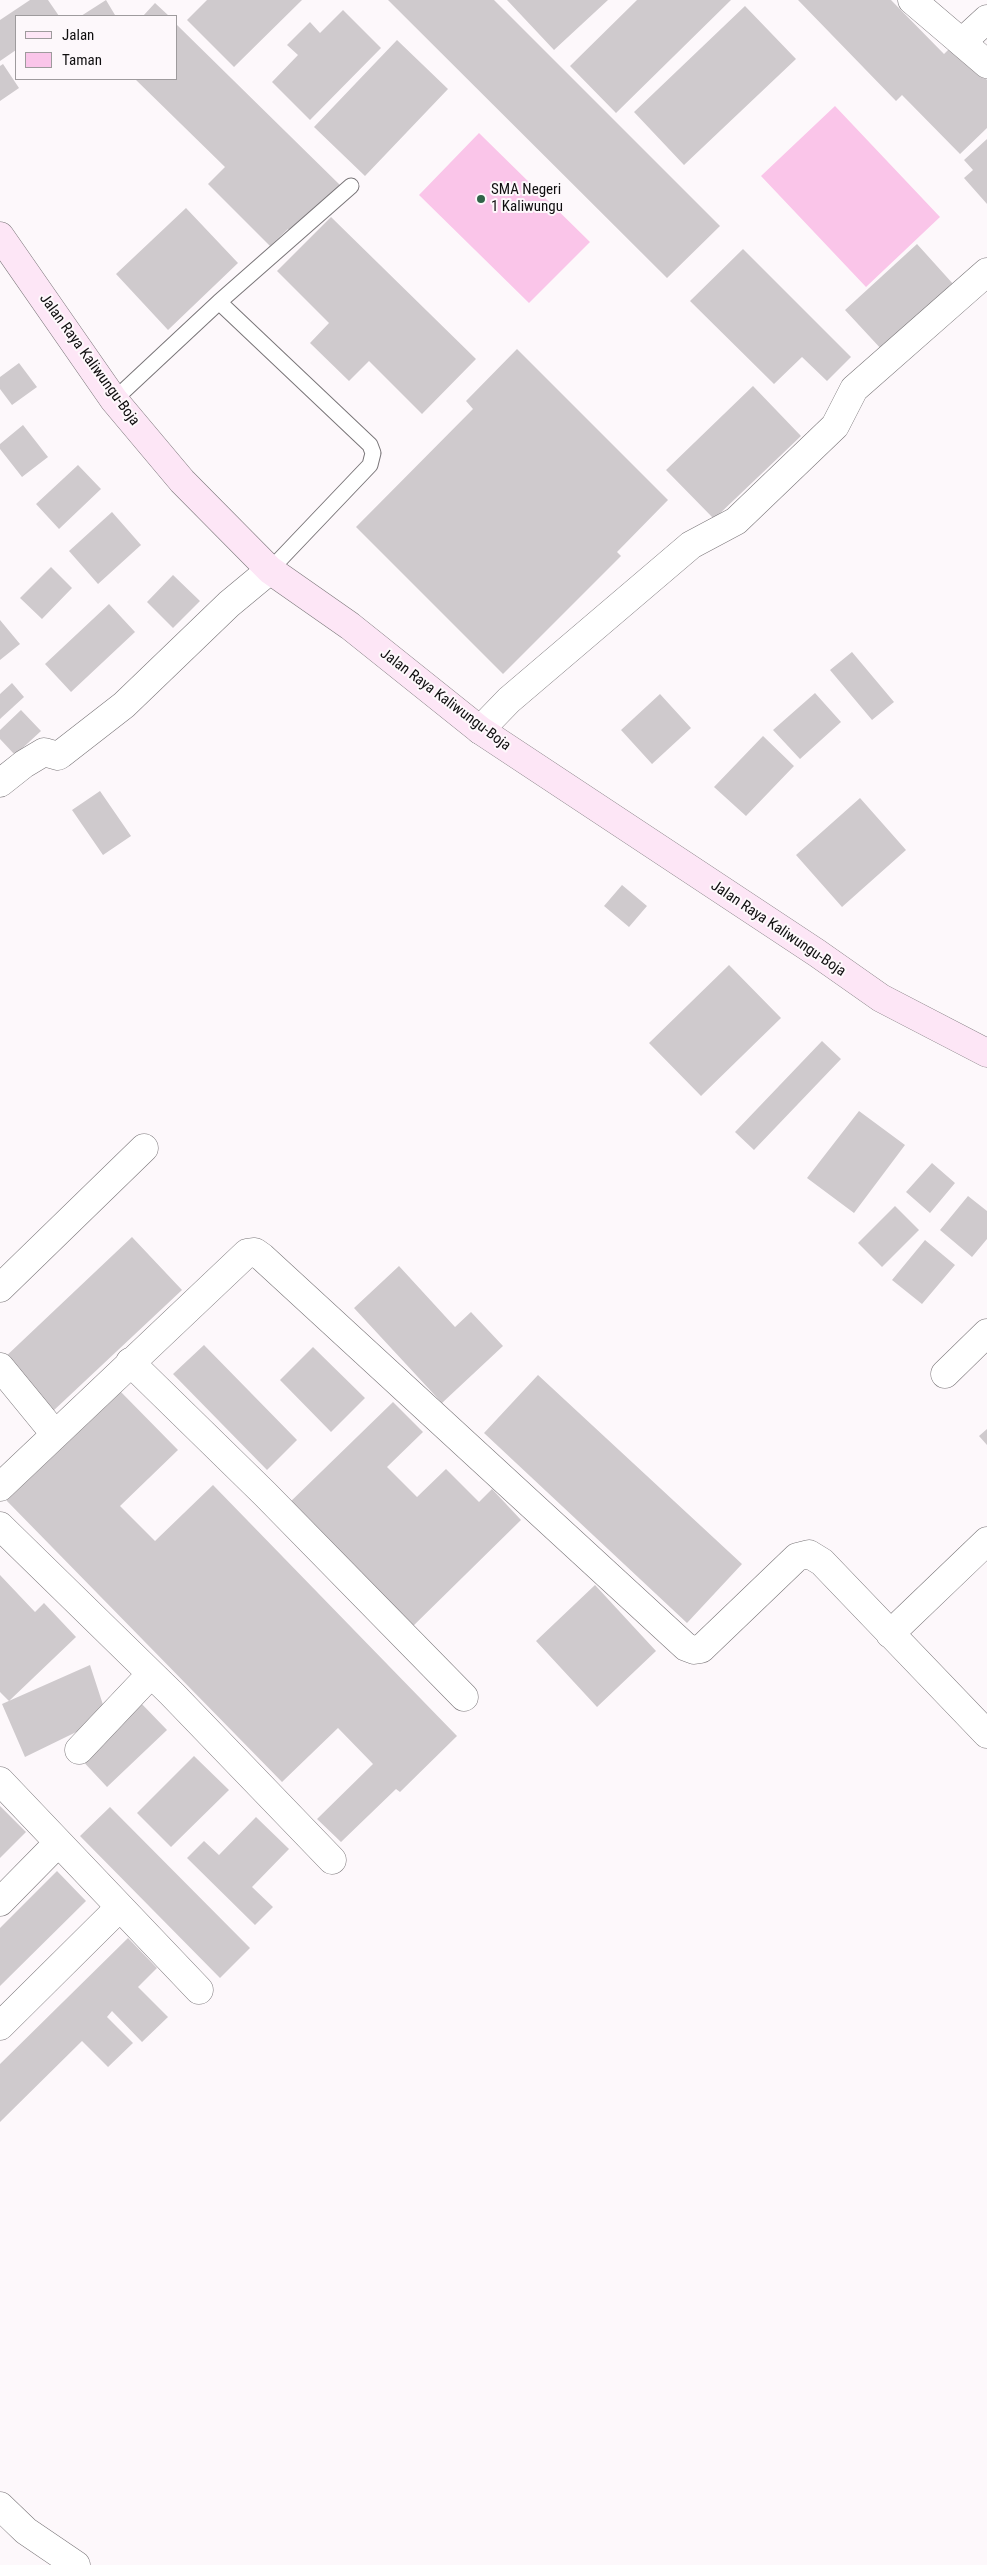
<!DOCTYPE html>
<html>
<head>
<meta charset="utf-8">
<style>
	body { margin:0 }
	#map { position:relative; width:987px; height:2565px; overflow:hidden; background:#fdf8fb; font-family:"Roboto Condensed",sans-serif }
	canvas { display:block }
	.legend { position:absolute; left:15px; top:15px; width:162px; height:65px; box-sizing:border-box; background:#fdf8fb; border:1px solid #9e9b9d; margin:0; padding:6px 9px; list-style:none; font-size:15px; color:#100f10 }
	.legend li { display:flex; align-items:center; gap:10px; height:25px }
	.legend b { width:25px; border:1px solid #9e9b9d }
</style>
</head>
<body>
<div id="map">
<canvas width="987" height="2565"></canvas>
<ul class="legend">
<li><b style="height:6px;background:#fde6f6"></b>Jalan</li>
<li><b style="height:14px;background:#fac5e9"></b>Taman</li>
</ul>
</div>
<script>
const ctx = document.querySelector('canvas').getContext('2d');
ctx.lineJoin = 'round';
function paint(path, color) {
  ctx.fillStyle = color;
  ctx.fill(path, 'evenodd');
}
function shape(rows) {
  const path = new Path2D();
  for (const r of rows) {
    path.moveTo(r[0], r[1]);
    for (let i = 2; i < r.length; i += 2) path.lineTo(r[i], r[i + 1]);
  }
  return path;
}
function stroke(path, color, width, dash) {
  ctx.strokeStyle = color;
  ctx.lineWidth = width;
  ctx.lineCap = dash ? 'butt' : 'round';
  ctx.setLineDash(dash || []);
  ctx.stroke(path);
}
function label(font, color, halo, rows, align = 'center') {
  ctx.font = font + ' "Roboto Condensed",sans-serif';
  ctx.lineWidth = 4;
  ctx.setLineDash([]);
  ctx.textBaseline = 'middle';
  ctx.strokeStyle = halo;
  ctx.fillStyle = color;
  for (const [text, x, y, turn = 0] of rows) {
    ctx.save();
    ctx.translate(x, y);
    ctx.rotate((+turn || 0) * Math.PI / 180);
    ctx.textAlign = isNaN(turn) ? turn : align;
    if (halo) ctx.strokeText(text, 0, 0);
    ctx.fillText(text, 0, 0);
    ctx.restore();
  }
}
paint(shape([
	[835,106,940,217,866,287,761,176],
	[479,133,590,242,529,303,419,195]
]), '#fac5e9');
paint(shape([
	[30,0,48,0,59,16,16,16,16,50,0,61,0,20],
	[106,0,115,15,81,16],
	[207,0,302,0,234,67,187,20],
	[388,0,494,0,720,226,667,278],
	[507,0,608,0,554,50],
	[637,0,731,0,616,113,570,66],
	[798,0,891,0,944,54,953,45,987,80,987,128,960,154,902,95,896,101],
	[155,3,169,16,143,16],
	[745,6,796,59,684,165,634,112],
	[343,10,381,48,310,120,272,82,298,55,287,45,310,22,320,33],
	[176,24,342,187,291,232,288,229,270,246,208,184,225,167,135,79,176,79],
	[397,40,448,89,365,176,314,127],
	[3,64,19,88,0,101,0,66],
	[987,139,987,204,964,178,973,170,964,160],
	[186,208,238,263,168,330,116,274],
	[331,217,476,359,422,414,369,361,349,381,310,343,329,323,277,271],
	[917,244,954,285,883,351,845,310],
	[743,249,851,357,827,381,802,357,774,384,690,301],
	[517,349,668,500,617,552,621,556,503,674,356,527,473,409,466,401],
	[19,363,37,387,12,405,0,389,0,377],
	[753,386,801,436,714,519,666,470],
	[23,425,48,457,22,477,0,449,0,444],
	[78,465,101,489,59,529,36,504],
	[112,512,141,545,98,584,69,551],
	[51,567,72,588,42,619,20,598],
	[173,575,200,601,173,628,147,602],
	[109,604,135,632,71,692,45,664],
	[0,620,20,644,0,660],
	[852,652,894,702,872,720,830,670],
	[12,683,24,697,0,719,0,694],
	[815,693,841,722,800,759,773,730],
	[660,694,691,728,652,764,621,730],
	[21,710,41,731,15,755,0,739,0,730],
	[763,736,794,766,746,816,714,787],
	[100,791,131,836,103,855,72,810],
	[860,798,906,850,842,907,796,855],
	[622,885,647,906,629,927,604,906],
	[729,965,781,1018,701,1096,649,1043],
	[822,1041,841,1059,754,1150,735,1132],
	[859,1111,905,1145,854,1213,807,1178],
	[932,1163,955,1183,930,1213,906,1192],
	[968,1196,987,1211,987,1239,972,1257,940,1230],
	[895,1206,919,1230,882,1267,858,1243],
	[132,1237,182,1290,52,1412,2,1360],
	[925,1240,955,1265,922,1304,892,1280],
	[399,1266,455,1327,471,1312,503,1346,442,1403,354,1308],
	[204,1345,297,1440,267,1470,173,1374],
	[313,1347,365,1398,331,1432,280,1380],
	[538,1375,742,1564,687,1623,484,1433],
	[119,1390,178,1450,120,1506,155,1541,213,1485,457,1736,400,1792,396,1789,341,1842,317,1819,373,1764,338,1728,282,1782,6,1500],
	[393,1402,423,1432,387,1467,417,1497,446,1469,479,1502,492,1489,521,1520,408,1631,286,1506],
	[987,1429,987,1445,979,1436],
	[0,1575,35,1612,44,1603,76,1637,9,1701,0,1692],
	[595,1585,656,1651,597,1707,536,1641],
	[90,1665,107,1717,25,1757,2,1704],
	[138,1700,167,1730,107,1787,78,1756],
	[194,1756,229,1790,171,1847,137,1813],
	[0,1806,26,1832,0,1858],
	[110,1807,250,1948,220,1978,80,1836],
	[256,1817,289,1849,252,1887,273,1907,255,1925,187,1858,204,1841,219,1855],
	[57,1871,86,1901,0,1986,0,1928],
	[128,1938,157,1968,138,1987,168,2017,142,2042,112,2011,107,2017,133,2043,108,2067,82,2041,0,2122,0,2064]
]), '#cfcacd');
const service = shape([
	[219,302,351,186],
	[114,400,219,302,370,445,373,453,370,465,270,570]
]);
const minor = shape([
	[962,42,987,19],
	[480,730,509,700,691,545,736,521,835,426,854,389,987,272],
	[0,783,24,764,44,752,58,756,61,754,124,705,229,604,270,570],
	[0,1288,144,1148],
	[130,1362,265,1494,464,1697],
	[0,1367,55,1434],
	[945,1374,987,1333],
	[0,1487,247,1253,255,1252,262,1257,686,1647,694,1650,701,1649,797,1557,809,1554,822,1562,987,1734],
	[0,1526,172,1694,332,1860],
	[890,1634,987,1541],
	[79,1750,151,1674],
	[0,1781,199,1990],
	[0,1902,58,1843],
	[0,2026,119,1908]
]);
const tertiary = shape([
	[912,0,987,64],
	[0,2506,26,2531,76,2565]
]);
const secondary = shape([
	[0,236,114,400,182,481,270,570,350,626,480,730,817,953,881,998,987,1053]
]);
stroke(service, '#797578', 17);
stroke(minor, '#797578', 29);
stroke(tertiary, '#797578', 29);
stroke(secondary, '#797578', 29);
stroke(service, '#fff', 15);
stroke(minor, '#fff', 28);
stroke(tertiary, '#fff', 28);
stroke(secondary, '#fde6f6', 28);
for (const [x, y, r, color] of [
	[481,199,5,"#306348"]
]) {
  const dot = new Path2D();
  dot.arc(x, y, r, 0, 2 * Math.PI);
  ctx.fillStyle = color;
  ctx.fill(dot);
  stroke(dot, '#fdf8fb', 2);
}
label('15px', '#100f10', '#fdf8fb', [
	["SMA Negeri",491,190],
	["1 Kaliwungu",491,207]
], 'left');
label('15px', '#100f10', '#fdf8fb', [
	["Jalan Raya Kaliwungu-Boja",89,360,54],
	["Jalan Raya Kaliwungu-Boja",445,700,37],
	["Jalan Raya Kaliwungu-Boja",778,929,34]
]);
</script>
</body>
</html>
